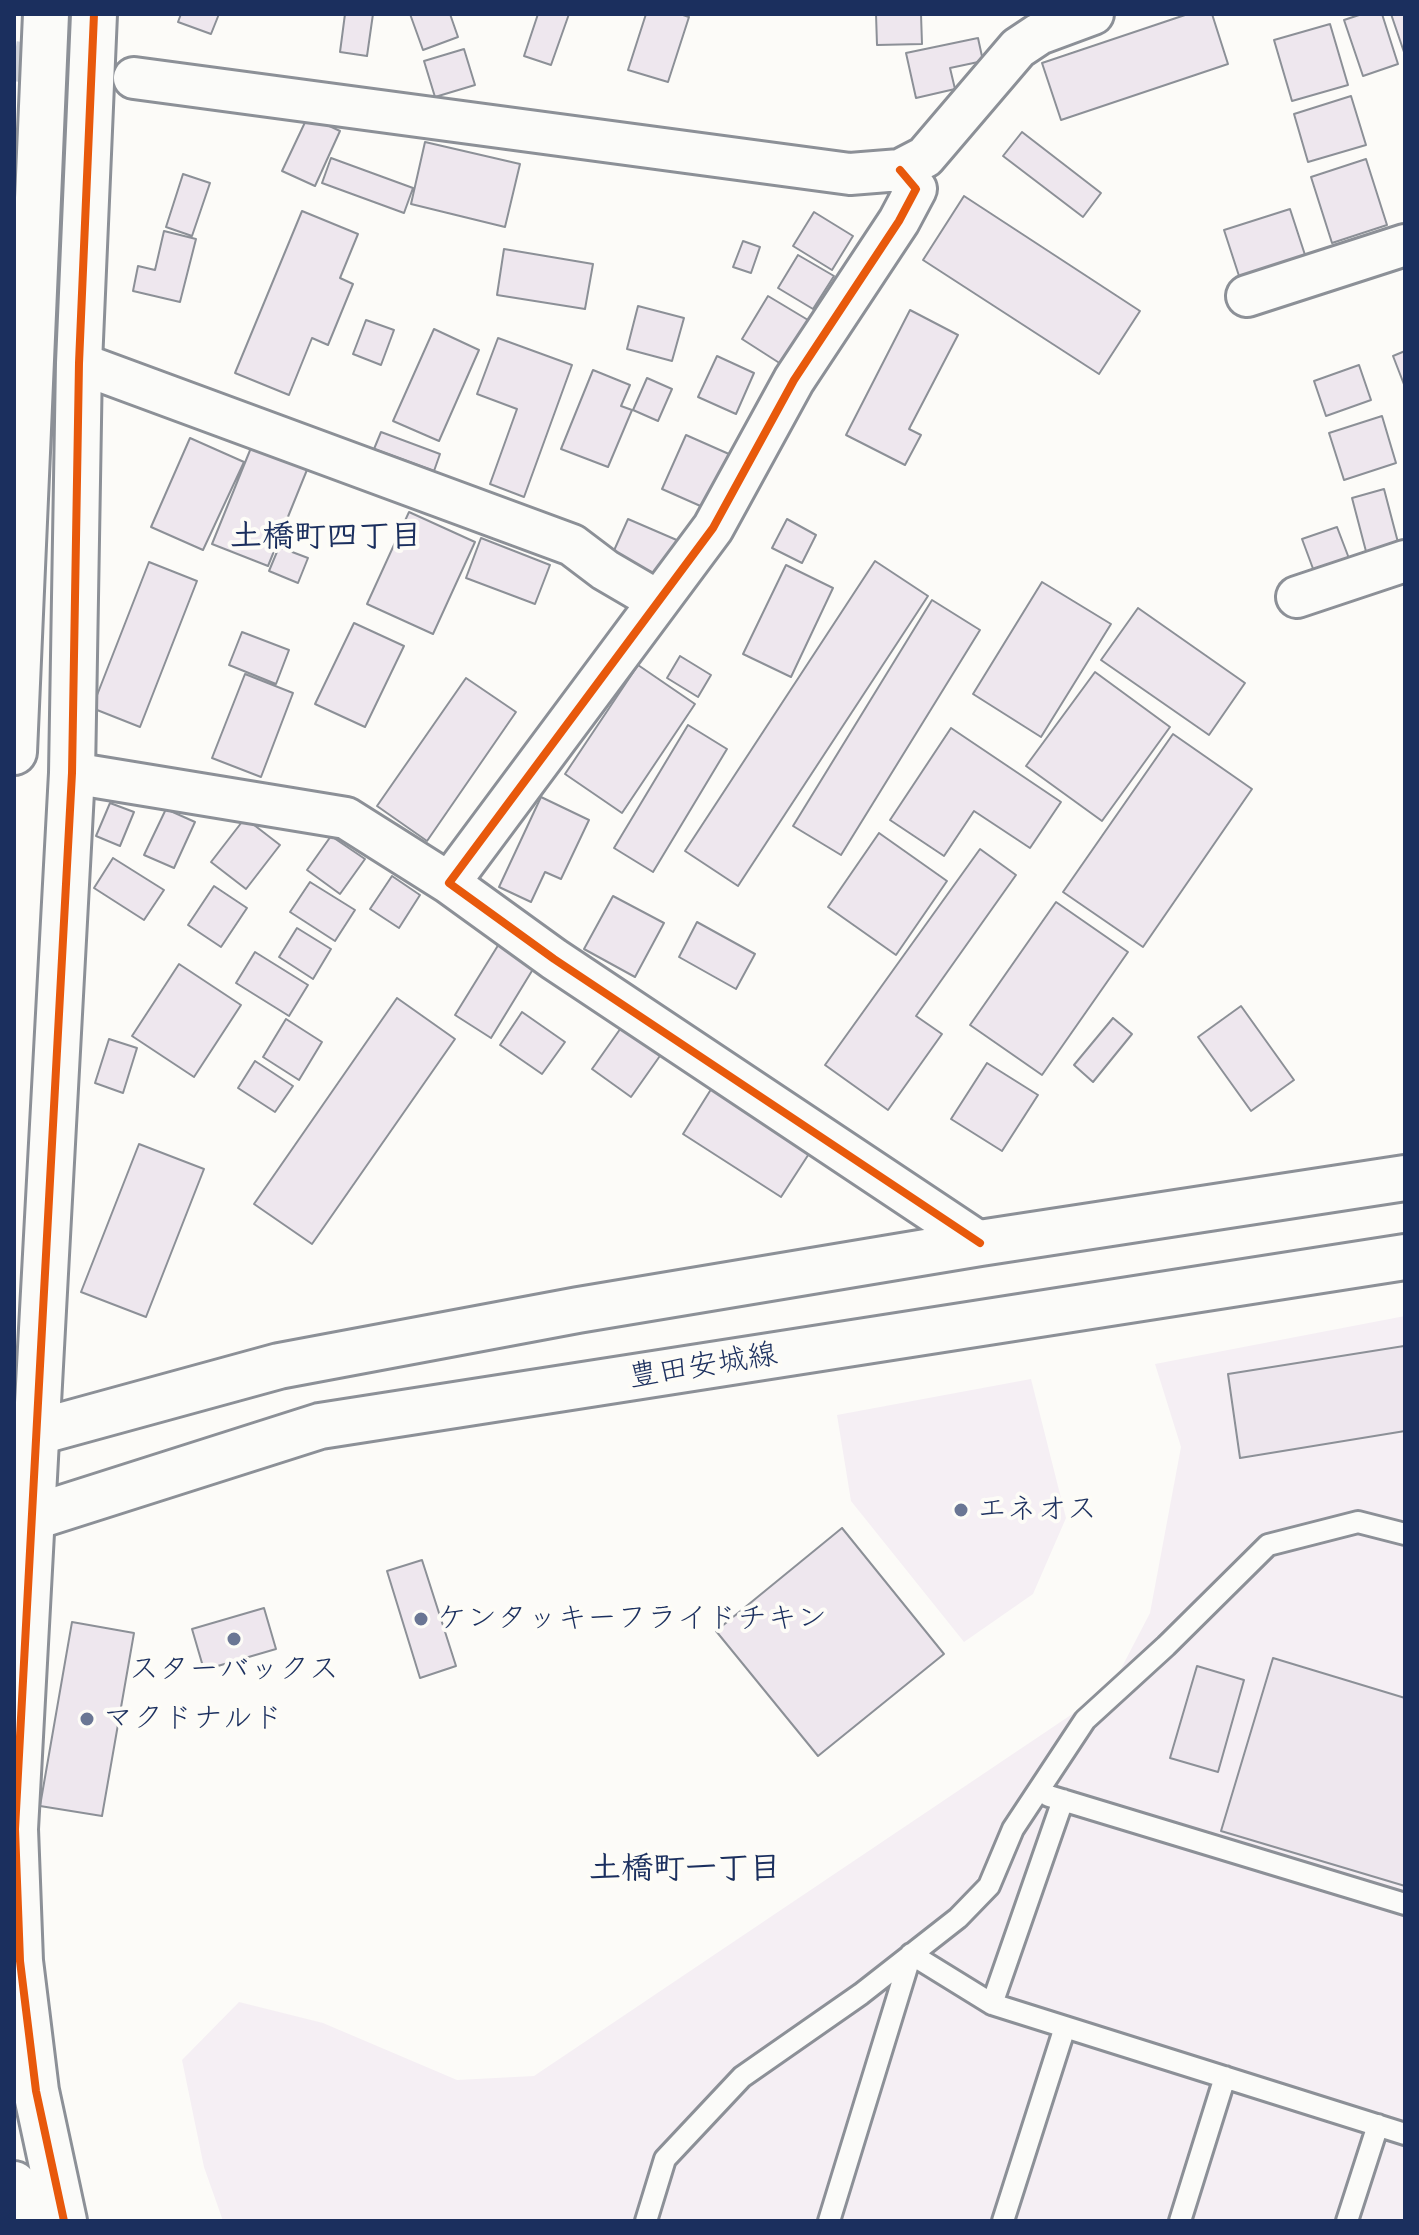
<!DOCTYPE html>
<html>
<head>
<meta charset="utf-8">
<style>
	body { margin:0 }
	#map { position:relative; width:1419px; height:2235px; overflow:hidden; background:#fcfbf8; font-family:"Comic Neue",sans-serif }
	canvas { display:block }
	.frame { position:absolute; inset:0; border:16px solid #1b2f5e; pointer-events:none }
</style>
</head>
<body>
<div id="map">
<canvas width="1419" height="2235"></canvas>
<div class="frame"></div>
</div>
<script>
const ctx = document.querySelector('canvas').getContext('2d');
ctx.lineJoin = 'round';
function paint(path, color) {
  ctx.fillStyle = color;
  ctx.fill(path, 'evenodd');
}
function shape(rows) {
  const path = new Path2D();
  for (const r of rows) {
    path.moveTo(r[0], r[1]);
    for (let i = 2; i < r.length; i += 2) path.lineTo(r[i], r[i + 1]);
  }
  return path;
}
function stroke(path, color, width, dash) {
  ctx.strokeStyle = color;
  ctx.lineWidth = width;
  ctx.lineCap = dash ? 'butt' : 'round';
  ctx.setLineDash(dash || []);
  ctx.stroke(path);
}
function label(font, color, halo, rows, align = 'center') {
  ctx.font = font + ' "Comic Neue","Klee One",sans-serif';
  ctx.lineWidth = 8;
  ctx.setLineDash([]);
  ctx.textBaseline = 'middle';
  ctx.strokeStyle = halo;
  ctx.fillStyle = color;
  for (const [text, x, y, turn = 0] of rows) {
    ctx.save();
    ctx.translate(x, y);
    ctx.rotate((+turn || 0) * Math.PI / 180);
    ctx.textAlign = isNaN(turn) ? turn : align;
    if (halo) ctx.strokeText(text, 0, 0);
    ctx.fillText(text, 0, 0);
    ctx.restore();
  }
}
paint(shape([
	[1405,1316,1405,2221,223,2221,204,2167,182,2060,239,2002,323,2023,457,2080,534,2076,1111,1688,1150,1613,1181,1447,1155,1364],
	[1031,1379,1066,1518,1033,1594,964,1642,851,1501,837,1415]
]), '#f5eff4');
const building = shape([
	[181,14,219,14,211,34,178,22,181,14],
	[345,14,373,14,367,56,340,52,345,14],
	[410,14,450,14,458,37,423,50,410,14],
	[538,14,569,14,551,65,524,56,538,14],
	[646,14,680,14,689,17,668,82,628,70,646,14],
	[876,14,921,14,922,44,877,45,876,14],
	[1188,14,1212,14,1228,64,1061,120,1042,63,1188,14],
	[1362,14,1382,14,1398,64,1363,76,1344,20,1362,14],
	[1391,14,1405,14,1405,55,1391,14],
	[1330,24,1348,85,1292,101,1274,40,1330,24],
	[978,38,983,61,950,68,955,89,916,98,906,53,978,38],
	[464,49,475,85,435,97,424,61,464,49],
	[1351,96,1366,145,1308,162,1294,114,1351,96],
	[308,116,340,131,315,186,282,171,308,116],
	[1022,132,1101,193,1083,217,1003,156,1022,132],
	[425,142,520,164,505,227,411,204,425,142],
	[331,158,413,188,404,213,322,183,331,158],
	[1366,159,1387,225,1332,243,1311,177,1366,159],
	[183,174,210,183,192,236,166,227,183,174],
	[964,196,1140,311,1099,374,923,260,964,196],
	[1290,209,1306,258,1240,279,1224,230,1290,209],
	[302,211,358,234,340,278,353,284,328,345,312,338,289,395,235,373,302,211],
	[814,212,853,236,832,270,793,246,814,212],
	[164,231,196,239,180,302,133,291,138,266,155,270,164,231],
	[743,241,760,247,751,273,733,267,743,241],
	[504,249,593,264,585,309,497,295,504,249],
	[798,255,834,276,813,309,778,288,798,255],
	[768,296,808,320,781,364,742,339,768,296],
	[638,306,684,318,672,361,627,349,638,306],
	[910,310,958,335,909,429,921,435,905,465,846,435,910,310],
	[366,320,394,330,381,365,353,354,366,320],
	[434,329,479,350,439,441,393,421,434,329],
	[498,338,572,365,524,497,490,484,517,409,477,394,498,338],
	[1405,351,1405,387,1393,356,1405,351],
	[717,356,754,373,736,414,698,397,717,356],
	[1359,365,1371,400,1326,416,1314,381,1359,365],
	[593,370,630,385,621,406,632,410,608,467,561,449,593,370],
	[647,378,672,389,658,421,633,410,647,378],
	[1382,416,1396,463,1344,480,1329,433,1382,416],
	[381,432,440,454,434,471,374,449,381,432],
	[686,435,738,458,714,512,662,489,686,435],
	[190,438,244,462,203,550,151,527,190,438],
	[255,438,311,460,268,566,212,544,255,438],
	[1384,489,1400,550,1368,559,1352,498,1384,489],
	[409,512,475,542,433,634,367,604,409,512],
	[628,519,679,541,663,577,612,555,628,519],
	[787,519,816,535,802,563,772,548,787,519],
	[1337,527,1350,561,1315,574,1302,539,1337,527],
	[481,538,550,565,535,604,466,578,481,538],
	[279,547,308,558,298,583,269,571,279,547],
	[875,561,928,596,738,886,685,851,875,561],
	[149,562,197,581,140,727,92,708,149,562],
	[786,565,833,588,791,677,743,654,786,565],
	[1042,582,1111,624,1041,737,973,694,1042,582],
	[932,600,980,630,841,855,793,826,932,600],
	[1138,608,1245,683,1209,735,1101,660,1138,608],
	[354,623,404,646,365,727,315,704,354,623],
	[242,632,289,650,276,684,229,665,242,632],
	[680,656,711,675,698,697,667,678,680,656],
	[638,665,695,704,622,813,565,774,638,665],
	[1095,672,1170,727,1102,821,1026,766,1095,672],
	[245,674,293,693,261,777,212,758,245,674],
	[466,678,516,712,427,841,377,806,466,678],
	[688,725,727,749,653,872,614,848,688,725],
	[951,728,1061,802,1030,848,974,811,944,856,890,820,951,728],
	[1173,734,1252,789,1143,947,1063,892,1173,734],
	[541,797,589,820,561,879,545,872,531,902,499,887,541,797],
	[110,803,134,812,120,846,96,836,110,803],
	[166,809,195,822,174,868,144,855,166,809],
	[245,818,280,845,246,889,211,862,245,818],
	[879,833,947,881,896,955,828,907,879,833],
	[331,836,365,859,340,894,307,870,331,836],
	[980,849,1016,875,916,1016,942,1034,888,1110,825,1065,980,849],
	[113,858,164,890,144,920,94,888,113,858],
	[392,876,420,895,399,928,370,909,392,876],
	[310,882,355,910,335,941,290,912,310,882],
	[214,886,247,908,221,947,188,925,214,886],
	[613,896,664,923,635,977,584,949,613,896],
	[1056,902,1128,952,1042,1075,970,1025,1056,902],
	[697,922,755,954,736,989,679,957,697,922],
	[297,928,331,949,313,979,279,957,297,928],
	[502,939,538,961,491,1038,455,1015,502,939],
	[255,952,308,985,289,1016,236,983,255,952],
	[179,964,241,1005,194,1077,132,1036,179,964],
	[397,998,455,1039,312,1244,254,1204,397,998],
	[1241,1006,1294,1080,1251,1111,1198,1037,1241,1006],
	[522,1012,565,1042,542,1074,500,1045,522,1012],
	[1113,1018,1132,1034,1093,1082,1074,1065,1113,1018],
	[286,1019,322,1042,299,1080,263,1057,286,1019],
	[623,1025,662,1053,631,1097,592,1069,623,1025],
	[109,1039,137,1048,123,1093,95,1083,109,1039],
	[255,1061,293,1086,275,1112,238,1088,255,1061],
	[987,1063,1038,1095,1002,1151,951,1119,987,1063],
	[715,1083,814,1146,781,1197,683,1134,715,1083],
	[139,1144,204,1169,146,1317,81,1292,139,1144],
	[1404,1346,1405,1431,1240,1458,1228,1374,1404,1346],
	[842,1528,944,1654,818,1756,716,1631,842,1528],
	[422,1560,456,1666,420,1678,387,1571,422,1560],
	[264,1608,276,1649,204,1670,192,1629,264,1608],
	[72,1622,134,1633,102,1816,40,1806,72,1622],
	[1273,1658,1405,1698,1405,1886,1221,1831,1273,1658],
	[1197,1666,1244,1680,1218,1772,1170,1758,1197,1666]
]);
paint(building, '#eee7ee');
stroke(building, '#8c9097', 2);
stroke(shape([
	[14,61,134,78]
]), '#cfd2d9', 40, [40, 20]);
const service = shape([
	[1049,1796,1405,1904],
	[1063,1800,992,2004,1405,2134],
	[646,2221,665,2159,742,2077,861,1994,958,1918,989,1886,1013,1829,1085,1720,1166,1646,1268,1545,1358,1522,1405,1534],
	[829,2221,911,1954,992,2004],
	[1003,2221,1065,2027],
	[1180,2221,1225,2077],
	[1347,2221,1378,2125]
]);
const minor = shape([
	[134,78,850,174,900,170,925,157,1018,48,1039,34,1093,14],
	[900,170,916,189,899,221,794,380,713,528,449,883,554,959,980,1243],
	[1247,296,1405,245],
	[79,363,572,545,605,570,658,601],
	[1297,597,1405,561],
	[72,773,346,818,449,883]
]);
const tertiary = shape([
	[14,752,46,14],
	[14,2184,22,2221],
	[64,2221,36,2091,20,1961,15,1829,72,773,79,363,94,14]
]);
const primary = shape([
	[14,1442,38,1432,279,1366,578,1310,980,1243,1405,1178],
	[14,1526,31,1518,320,1426,1405,1257]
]);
stroke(service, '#8c9097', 26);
stroke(minor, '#8c9097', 46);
stroke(tertiary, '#8c9097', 50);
stroke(primary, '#8c9097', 50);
stroke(service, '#fbfbf9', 20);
stroke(minor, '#fbfbf9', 40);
stroke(tertiary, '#fbfbf9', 44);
stroke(primary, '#fbfbf9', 44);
stroke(shape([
	[900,170,916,189,899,221,794,380,713,528,449,883,554,959,980,1243],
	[64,2221,36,2091,20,1961,15,1829,72,773,79,363,94,14]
]), '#e8590c', 8);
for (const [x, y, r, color] of [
	[961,1510,8,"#6a7694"],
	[421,1619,8,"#6a7694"],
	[234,1639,8,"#6a7694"],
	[87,1719,8,"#6a7694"]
]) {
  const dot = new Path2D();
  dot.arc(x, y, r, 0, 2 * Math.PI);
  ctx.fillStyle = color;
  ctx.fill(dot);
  stroke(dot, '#fdfcf7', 3);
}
label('30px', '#1b2f5e', '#fdfcf7', [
	["豊田安城線",703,1366,-9]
]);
label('30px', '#1b2f5e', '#fdfcf7', [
	["エネオス",977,1510],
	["ケンタッキーフライドチキン",437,1619],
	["スターバックス",234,1670,"center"],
	["マクドナルド",103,1719]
], 'left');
label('bold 32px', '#1b2f5e', '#fdfcf7', [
	["土橋町四丁目",326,537],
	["土橋町一丁目",685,1869]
]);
</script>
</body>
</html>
